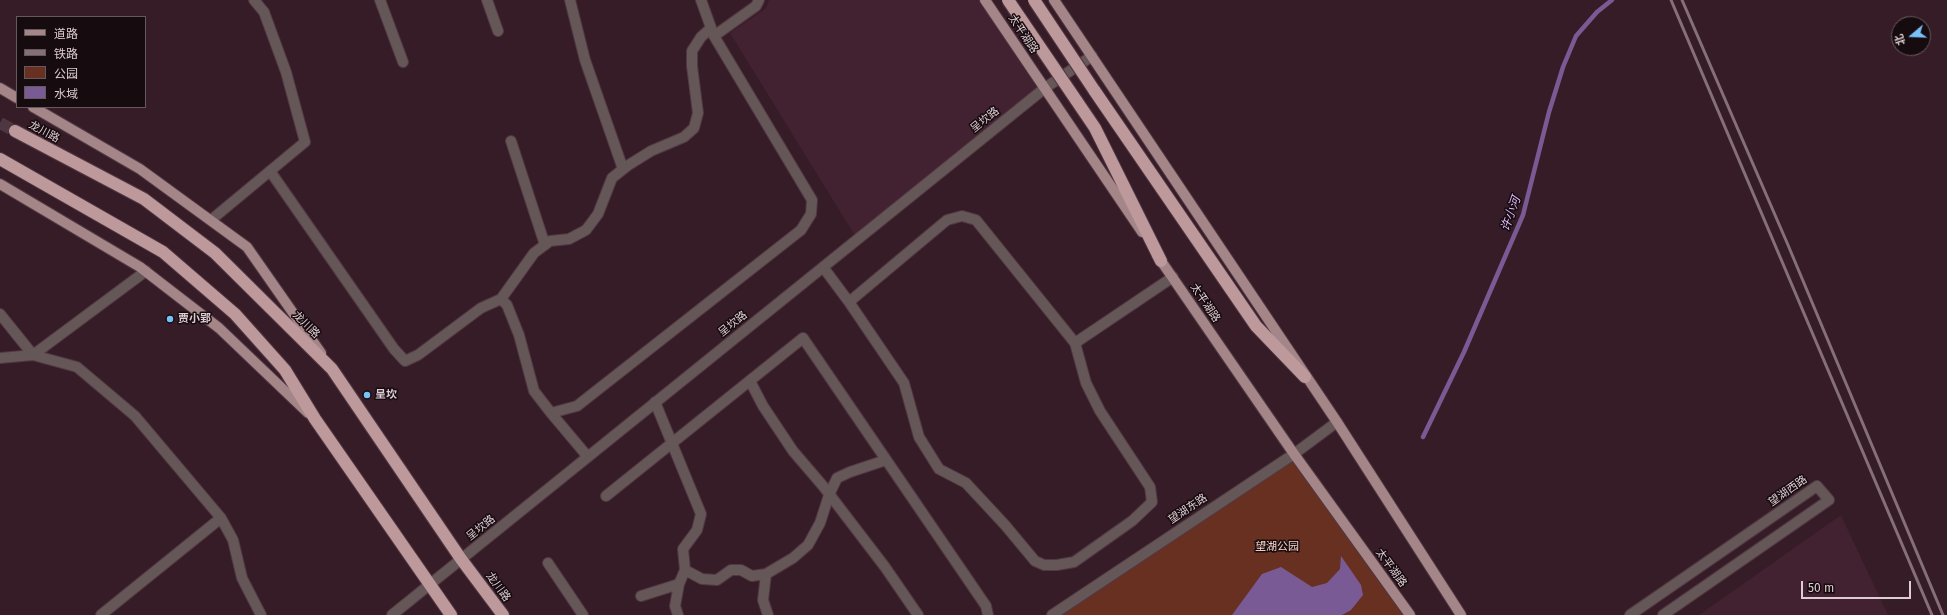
<!DOCTYPE html>
<html>
<head>
<meta charset="utf-8">
<style>
	body { margin:0 }
	#map { position:relative; width:1947px; height:615px; overflow:hidden; background:#361c27; font-family:"Fira Sans","Noto Sans SC",sans-serif }
	canvas { display:block }
	.legend { position:absolute; left:16px; top:16px; width:130px; height:92px; box-sizing:border-box; background:#160b0f; border:1px solid #66595e; margin:0; padding:5px 7px; list-style:none; font-size:12px; color:#dfcdd4 }
	.legend li { display:flex; align-items:center; gap:8px; height:20px }
	.legend b { width:20px; border:1px solid #66595e }
	.north { position:absolute; left:1891px; top:16px; width:40px; height:40px; box-sizing:border-box; background:#160b0f; border:1px solid #66595e; border-radius:50%; rotate:251deg; font-size:11px; font-weight:700; line-height:16px; text-align:center; color:#dfcdd4 }
	.north::after { content:''; display:block; margin:auto; width:14px; height:18px; background:#79bff8; clip-path:polygon(50% 0,100% 100%,50% 72%,0 100%) }
	.scale { position:absolute; left:1801px; top:581px; width:110px; height:18px; box-sizing:border-box; border:2px solid #dfcdd4; border-top:0; padding-left:5px; font-size:12px; line-height:14px; white-space:nowrap; color:#dfcdd4; -webkit-text-stroke:3px #160b0f; paint-order:stroke }
</style>
</head>
<body>
<div id="map">
<canvas width="1947" height="615"></canvas>
<ul class="legend">
<li><b style="height:5px;background:#a58688"></b>道路</li>
<li><b style="height:5px;background:#856f78"></b>铁路</li>
<li><b style="height:11px;background:#683021"></b>公园</li>
<li><b style="height:11px;background:#7a5a94"></b>水域</li>
</ul>
<div class="north">北</div>
<div class="scale">50 m</div>
</div>
<script>
const ctx = document.querySelector('canvas').getContext('2d');
ctx.lineJoin = 'round';
function paint(path, color) {
  ctx.fillStyle = color;
  ctx.fill(path, 'evenodd');
}
function shape(rows) {
  const path = new Path2D();
  for (const r of rows) {
    path.moveTo(r[0], r[1]);
    for (let i = 2; i < r.length; i += 2) path.lineTo(r[i], r[i + 1]);
  }
  return path;
}
function stroke(path, color, width, dash) {
  ctx.strokeStyle = color;
  ctx.lineWidth = width;
  ctx.lineCap = dash ? 'butt' : 'round';
  ctx.setLineDash(dash || []);
  ctx.stroke(path);
}
function label(font, color, halo, rows, align = 'center') {
  ctx.font = font + ' "Fira Sans","Noto Sans SC",sans-serif';
  ctx.lineWidth = 3;
  ctx.setLineDash([]);
  ctx.textBaseline = 'middle';
  ctx.strokeStyle = halo;
  ctx.fillStyle = color;
  for (const [text, x, y, turn = 0] of rows) {
    ctx.save();
    ctx.translate(x, y);
    ctx.rotate((+turn || 0) * Math.PI / 180);
    ctx.textAlign = isNaN(turn) ? turn : align;
    if (halo) ctx.strokeText(text, 0, 0);
    ctx.fillText(text, 0, 0);
    ctx.restore();
  }
}
paint(shape([
	[769,0,985,0,1045,88,857,239,730,33,766,8],
	[1841,515,1888,615,1699,615]
]), '#422130');
paint(shape([
	[1294,454,1410,615,1052,615]
]), '#683021');
paint(shape([
	[1341,556,1361,585,1363,595,1351,610,1342,615,1232,615,1262,574,1281,567,1312,587,1327,583,1340,569]
]), '#7a5a94');
stroke(shape([
	[1423,437,1464,352,1523,215,1549,112,1563,67,1576,36,1597,12,1612,0]
]), '#7a5a94', 4.5);
stroke(shape([
	[0,123,15,131]
]), '#4f3741', 12, [12, 6]);
const minor = shape([
	[380,0,403,62],
	[487,0,498,31],
	[570,0,585,60,623,169],
	[714,36,756,6,759,0],
	[511,141,545,245],
	[270,171,394,349,405,361,418,355,481,308,501,299,507,305,519,335,534,391,551,413,577,406,801,230,811,214,812,200,714,36,701,0],
	[211,220,305,142,286,72,264,12,254,0],
	[823,267,849,302],
	[501,299,534,253,550,241,569,239,586,230,598,214,612,178,627,166,651,151,684,137,694,128,698,113,692,66,692,51,701,37,711,28],
	[0,314,33,355,146,271],
	[1075,343,1086,383,1100,411,1150,487,1152,502,1132,521,1074,562,1057,565,1044,565,1035,561,1005,525,966,483,939,469,919,437,904,383,849,302,947,220,962,216,976,220,1075,343,1173,277],
	[0,358,33,355,77,367,135,416,221,518,233,540,242,578,261,615],
	[750,381,763,406,793,451,823,486,885,567,918,615],
	[655,402,701,514,697,530,683,549,685,570,679,584,675,606,678,615],
	[551,413,588,457],
	[606,496,803,338,986,606,988,615],
	[548,563,583,615],
	[685,570,702,579,717,580,731,570,741,570,752,576,766,574,793,558,808,545,820,523,829,495,837,478,850,472,886,460],
	[766,574,763,600,768,615],
	[641,596,679,584],
	[101,615,221,518],
	[392,615,1045,88,1092,56],
	[1052,615,1294,454,1337,422],
	[1630,615,1817,486,1829,500,1663,615]
]);
const major = shape([
	[985,0,1142,232],
	[1054,0,1337,422,1461,615],
	[0,88,17,98],
	[33,107,140,169,247,247,321,353],
	[0,184,140,267,219,328,308,413],
	[1157,255,1294,454,1410,615]
]);
const highway = shape([
	[1094,90,1256,326,1305,377],
	[1076,100,1095,128,1161,261],
	[15,131,144,199,215,253,332,369,461,559,503,615],
	[0,159,163,252,235,314,285,370,315,419,451,615]
]);
stroke(minor, '#513843', 12);
stroke(major, '#513843', 12);
stroke(highway, '#513843', 14);
stroke(minor, '#655657', 10);
stroke(major, '#a58688', 10);
stroke(highway, '#be999c', 12);
stroke(shape([
	[1671,0,1932,615],
	[1682,0,1788,245,1943,615]
]), '#856f78', 3);
const highwayBridge = shape([
	[1008,0,1076,100],
	[1034,0,1094,90]
]);
stroke(highwayBridge, '#513843', 14, []);
stroke(highwayBridge, '#be999c', 12);
for (const [x, y, r, color] of [
	[170,319,4,"#79bff8"],
	[367,395,4,"#79bff8"]
]) {
  const dot = new Path2D();
  dot.arc(x, y, r, 0, 2 * Math.PI);
  ctx.fillStyle = color;
  ctx.fill(dot);
  stroke(dot, '#160b0f', 1.5);
}
label('11px', '#dfcdd4', '#160b0f', [
	["太平湖路",1023,34,56],
	["呈坎路",985,120,-39],
	["龙川路",44,132,28],
	["太平湖路",1205,303,56],
	["呈坎路",733,324,-39],
	["龙川路",306,325,45],
	["望湖西路",1788,491,-35],
	["望湖东路",1188,509,-34],
	["呈坎路",481,528,-39],
	["太平湖路",1391,568,54],
	["龙川路",498,587,54]
]);
label('bold 11px', '#dfcdd4', '#160b0f', [
	["贾小郢",178,319],
	["呈坎",375,395]
], 'left');
label('11px', '#f9cfc4', '#160b0f', [
	["望湖公园",1277,547]
]);
label('italic 12px', '#deb9fc', '#160b0f', [
	["许小河",1511,214,-70]
]);
</script>
</body>
</html>
